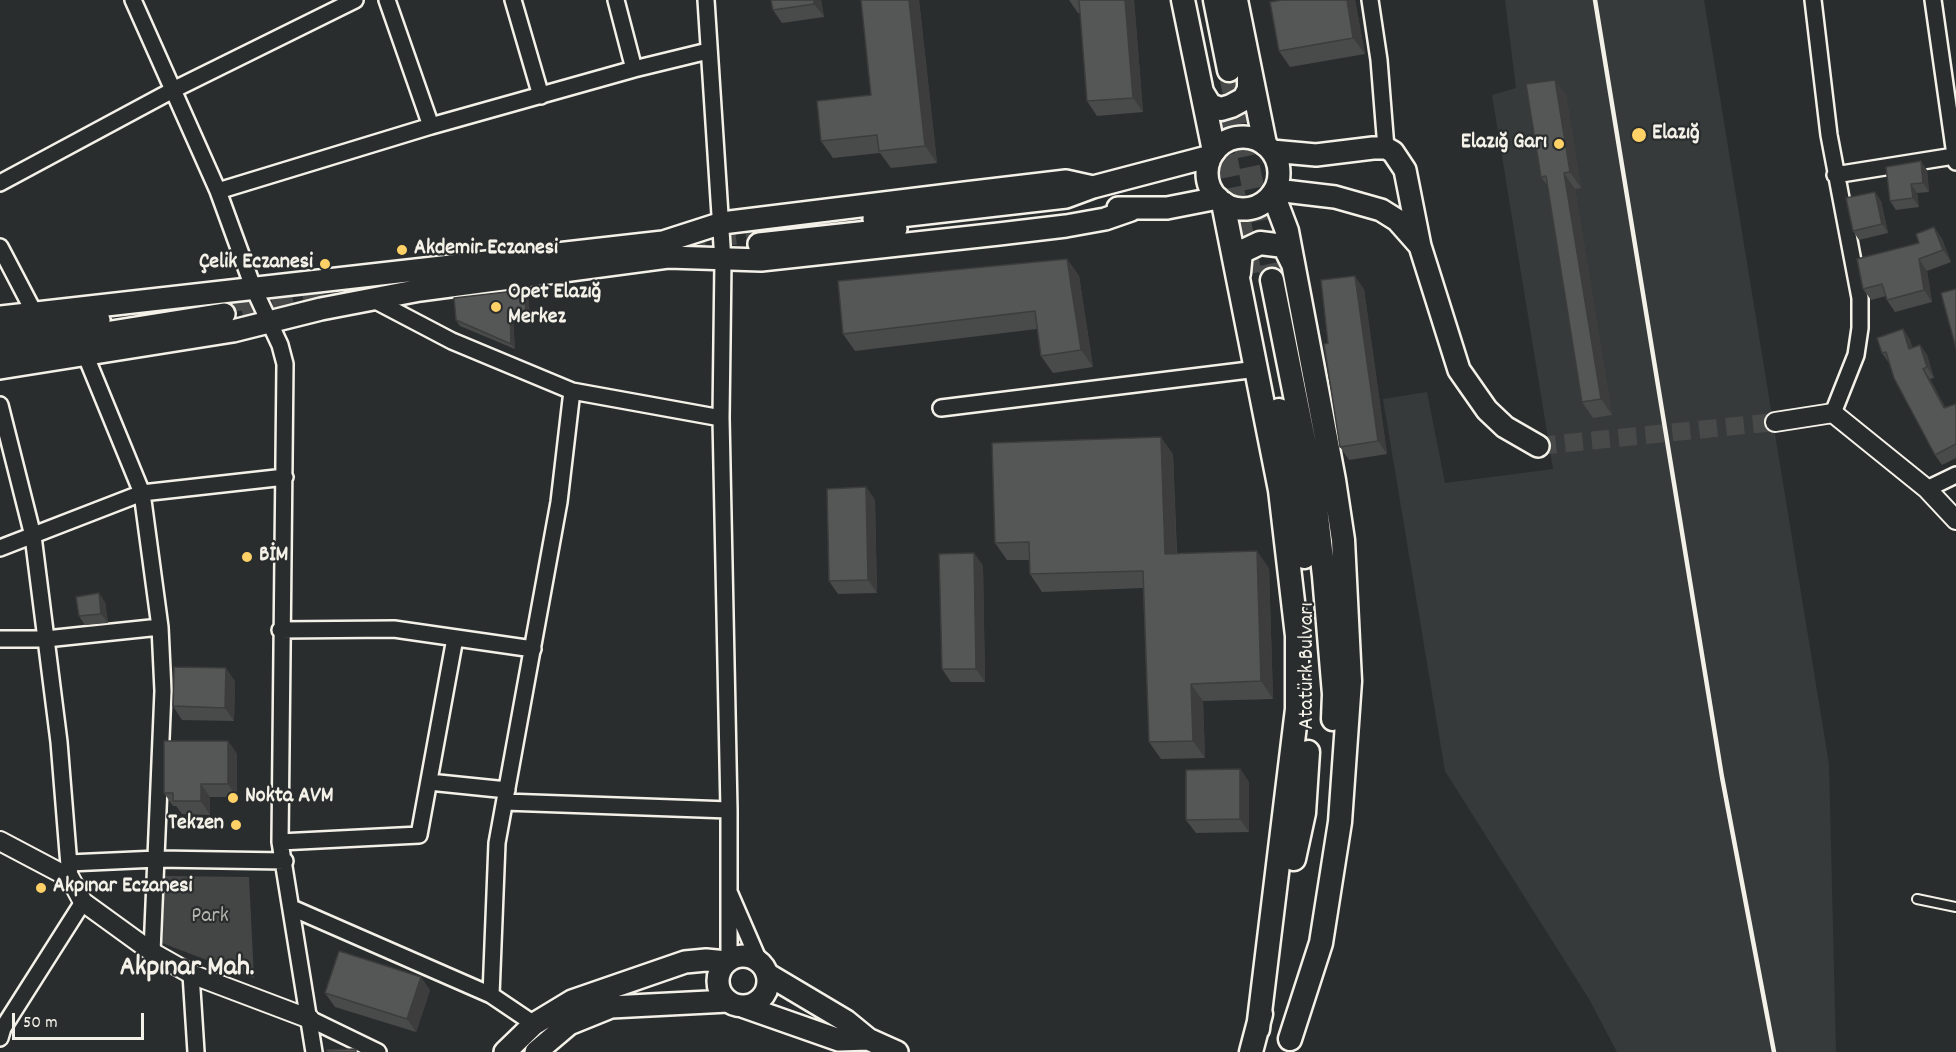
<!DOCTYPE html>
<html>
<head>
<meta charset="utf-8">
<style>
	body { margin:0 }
	#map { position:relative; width:1956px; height:1052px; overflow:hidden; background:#2a2d2e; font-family:Dekko,sans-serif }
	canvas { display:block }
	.scale { position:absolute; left:12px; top:1013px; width:132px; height:27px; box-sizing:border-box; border:3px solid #f4f1e8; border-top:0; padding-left:8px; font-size:18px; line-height:21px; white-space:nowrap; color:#f4f1e8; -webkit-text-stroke:4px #2a2d2e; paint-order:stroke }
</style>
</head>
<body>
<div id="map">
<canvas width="1956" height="1052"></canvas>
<div class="scale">50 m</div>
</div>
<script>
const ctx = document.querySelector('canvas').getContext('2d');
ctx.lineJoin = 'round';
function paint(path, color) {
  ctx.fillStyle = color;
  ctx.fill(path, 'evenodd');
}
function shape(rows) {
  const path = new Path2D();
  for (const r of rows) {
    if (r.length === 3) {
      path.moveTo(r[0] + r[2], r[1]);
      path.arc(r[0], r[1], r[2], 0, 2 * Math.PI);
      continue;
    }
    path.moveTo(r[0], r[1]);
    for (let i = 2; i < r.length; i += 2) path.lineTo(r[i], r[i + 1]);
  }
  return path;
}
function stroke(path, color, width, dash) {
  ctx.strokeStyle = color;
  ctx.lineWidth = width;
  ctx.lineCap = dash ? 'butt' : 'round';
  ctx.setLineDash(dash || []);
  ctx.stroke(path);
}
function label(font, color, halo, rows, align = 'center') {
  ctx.font = font + ' Dekko,sans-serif';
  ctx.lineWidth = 4.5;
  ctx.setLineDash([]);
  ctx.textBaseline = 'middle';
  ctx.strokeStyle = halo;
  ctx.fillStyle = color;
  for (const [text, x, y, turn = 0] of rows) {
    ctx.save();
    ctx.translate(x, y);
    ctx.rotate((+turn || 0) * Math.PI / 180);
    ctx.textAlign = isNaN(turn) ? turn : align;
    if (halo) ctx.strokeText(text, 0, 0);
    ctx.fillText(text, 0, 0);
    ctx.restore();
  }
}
paint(shape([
	[1505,0,1704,0,1829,764,1836,1052,1617,1052,1589,999,1445,771,1383,399,1427,392,1445,483,1553,469,1492,95,1516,88]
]), '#373a3a');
paint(shape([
	[165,876,249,877,254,978,162,943]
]), '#444645');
stroke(shape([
	[1538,446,1775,422]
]), '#484a4a', 18, [18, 9]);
stroke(shape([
	[684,241,758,231],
	[221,303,257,298],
	[242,311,327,300]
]), '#484a4a', 21, [21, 10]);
stroke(shape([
	[1229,70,1272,280],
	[1219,123,1252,279]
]), '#484a4a', 22, [22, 11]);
const service = shape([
	[1917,899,1956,907]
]);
const minor = shape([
	[133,0,218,191,253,287,280,345,285,364,280,842,314,1052],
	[387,0,431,126],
	[513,0,541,96],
	[616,0,634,69],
	[706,0,723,261,721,418,729,810,729,960],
	[1370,0,1379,60,1386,148],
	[1813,0,1829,135,1860,298,1860,328,1856,355,1833,413],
	[1933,0,1956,162],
	[1835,175,1954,156],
	[0,183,173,90,355,0],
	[218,191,431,126,634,69,708,51],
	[0,247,34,312],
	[372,299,452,341,572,391,559,502,497,843,491,995],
	[85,354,142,493,160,627,163,691,152,952],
	[572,391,721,418],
	[0,405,33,536,59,742,70,878],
	[941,408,1257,369],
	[1927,489,1956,475],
	[0,548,142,493,285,477],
	[280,630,394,629,533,649],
	[0,639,46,639,160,627],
	[429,782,507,790],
	[505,802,729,810],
	[280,842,419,835,455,638],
	[69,863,157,859,285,861],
	[730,894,759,961],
	[292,908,491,995,534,1024],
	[191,974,196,1052],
	[310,1019,378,1052],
	[0,1038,3,1028,83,902]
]);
const tertiary = shape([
	[1775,422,1833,413,1927,489,1956,520],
	[0,841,70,878,83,902,152,952,191,974,310,1019]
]);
const secondary = shape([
	[1243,173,36],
	[1272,151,1316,155,1373,148,1386,148,1393,152,1405,170,1420,246,1459,370,1487,410,1505,427,1538,446],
	[1276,190,1335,197,1381,210,1397,220,1420,246],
	[1118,208,1167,208,1218,198],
	[874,219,1066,197,1093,187,1211,156],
	[759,244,896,229],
	[0,317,663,242,722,223,965,193,1066,181,1093,187],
	[0,333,99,320],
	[0,350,224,314],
	[0,368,233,331,321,309,420,290,668,257,761,260,999,234,1066,226,1105,219,1131,210],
	[743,981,25],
	[767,974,846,1021,868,1039,897,1052],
	[742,1006,839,1040,868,1039],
	[505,1052,534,1024,572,1001,685,962,706,960,727,962],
	[536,1052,569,1024,611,1007,728,1001]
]);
const primary = shape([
	[1183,0,1214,151],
	[1215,0,1229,70],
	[1236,0,1265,144],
	[1202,92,1210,105,1221,109,1231,106,1244,99,1249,89,1249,76],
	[1273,194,1287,231,1334,480,1343,540,1350,681,1340,822,1321,943,1290,1039],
	[1223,203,1280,490,1297,636,1297,709,1258,1029],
	[1239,273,1241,252,1260,243,1284,246,1293,264],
	[1272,280,1314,490,1324,576,1334,694,1333,719],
	[1279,410,1296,480,1304,557],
	[1294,859,1304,813,1308,752],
	[1251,1052,1261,1014]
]);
stroke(service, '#f4f1e8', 12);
stroke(minor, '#f4f1e8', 20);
stroke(tertiary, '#f4f1e8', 22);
stroke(secondary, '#f4f1e8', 26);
stroke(primary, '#f4f1e8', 27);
stroke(service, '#2a2d2e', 8);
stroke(minor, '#2a2d2e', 15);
stroke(tertiary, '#2a2d2e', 18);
stroke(secondary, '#2a2d2e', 21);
stroke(primary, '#2a2d2e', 22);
stroke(shape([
	[1595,0,1722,777,1774,1052]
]), '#f4f1e8', 4.5);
paint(shape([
	[821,0,824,17,782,23,773,10],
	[861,0,919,0,937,163,891,168,880,153,833,158,821,141,871,95],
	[1069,0,1134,0,1143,112,1097,116,1087,101,1080,13,1078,13],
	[1282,0,1355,0,1365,54,1290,67,1279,51],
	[1566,95,1581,188,1575,189,1612,415,1593,418,1582,402,1548,186,1541,177],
	[1927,170,1929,192,1917,193,1919,207,1896,210,1890,201],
	[1881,201,1888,233,1859,240,1853,231],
	[1934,227,1942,239,1951,262,1927,271,1932,302,1895,312,1887,300,1886,296,1871,300,1863,289,1919,243],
	[1067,259,1079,276,1093,367,1053,373,1041,356,1037,329,855,351,843,334],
	[1364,289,1387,454,1349,460,1340,447,1328,343],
	[528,296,530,317,513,319,515,349,460,326,456,320],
	[1903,329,1910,340,1912,348,1920,345,1927,355,1934,378,1930,379,1945,407,1956,404,1956,458,1942,465,1935,455,1889,363,1882,353],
	[1173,454,1177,553,1269,568,1273,699,1203,701,1205,758,1161,759,1149,742,1143,588,1042,592,1030,574,1030,560,1007,560,995,543],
	[866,487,875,500,877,593,838,594,829,581],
	[974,553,983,566,985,682,951,682,942,669],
	[105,602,108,623,85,625,79,616],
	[235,681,234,721,182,720,173,706],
	[228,741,237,754,237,797,210,797,210,815,182,814,176,806,173,806,164,793],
	[1240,769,1249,782,1249,832,1196,833,1186,820],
	[430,990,416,1032,335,1007,325,993]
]), '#494b4a');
paint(shape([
	[814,0,821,0,824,17,814,4],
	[909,0,919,0,937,163,925,146],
	[1125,0,1134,0,1143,112,1133,98],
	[1347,0,1355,0,1365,54,1353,38],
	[1555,80,1566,95,1581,188,1570,172],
	[1921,161,1927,170,1929,192,1923,183],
	[1564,173,1575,189,1612,415,1601,399],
	[1911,184,1917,193,1919,207,1913,198],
	[1875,192,1881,201,1888,233,1882,224],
	[1934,227,1942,239,1951,262,1943,250],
	[1067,259,1079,276,1093,367,1081,350],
	[1919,259,1927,271,1932,302,1924,290],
	[1355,276,1364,289,1387,454,1378,441],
	[524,290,528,296,530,317,526,312],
	[510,314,513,319,515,349,511,344],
	[1903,329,1910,340,1916,359,1909,349],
	[1920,345,1927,355,1934,378,1927,367],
	[1923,369,1930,379,1951,418,1944,408],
	[1161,437,1173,454,1177,571,1165,554],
	[866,487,875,500,877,593,868,580],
	[1257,551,1269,568,1273,699,1261,681],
	[974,553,983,566,985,682,976,669],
	[99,593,105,602,108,623,101,614],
	[226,668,235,681,234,721,225,708],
	[1191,684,1203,701,1205,758,1193,741],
	[228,741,237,754,237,797,228,784],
	[1240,769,1249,782,1249,832,1240,819],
	[201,784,210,797,210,815,201,801],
	[421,977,430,990,416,1032,407,1019]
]), '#3c3d3c');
const building = shape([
	[771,0,814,0,814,4,773,10,771,0],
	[861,0,909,0,925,146,879,151,877,135,821,141,817,101,871,95,861,0],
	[1079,0,1125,0,1133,98,1087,101,1079,0],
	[1282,0,1347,0,1353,38,1279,51,1270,2,1282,0],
	[1555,80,1570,172,1564,173,1601,399,1582,402,1546,176,1541,177,1526,84,1555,80],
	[1921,161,1923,183,1911,184,1913,198,1890,201,1886,167,1921,161],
	[1875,192,1882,224,1853,231,1846,198,1875,192],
	[1934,227,1943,250,1919,259,1924,290,1887,300,1882,284,1863,289,1857,259,1919,243,1916,234,1934,227],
	[1067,259,1081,350,1041,356,1035,311,843,334,838,281,1067,259],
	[1355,276,1378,441,1340,447,1324,344,1328,343,1321,280,1355,276],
	[1956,289,1956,348,1941,293,1956,289],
	[524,290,526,312,510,314,511,344,456,320,454,298,524,290],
	[1903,329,1909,349,1920,345,1927,367,1923,369,1944,408,1956,404,1956,444,1935,455,1894,378,1886,352,1882,353,1877,338,1903,329],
	[1161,437,1165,554,1257,551,1261,681,1191,684,1193,741,1149,742,1143,571,1030,574,1029,542,995,543,992,443,1161,437],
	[866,487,868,580,829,581,827,489,866,487],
	[974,553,976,669,942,669,939,554,974,553],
	[99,593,101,614,79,616,76,597,99,593],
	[174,667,226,668,225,708,173,706,174,667],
	[164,741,228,741,228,784,201,784,201,801,173,801,173,793,164,793,164,741],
	[1240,769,1240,819,1186,820,1186,770,1240,769],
	[339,951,421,977,407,1019,325,993,339,951],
	[356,1049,356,1052,327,1052,327,1050,356,1049]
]);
paint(building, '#555756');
stroke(building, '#3c3d3c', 1.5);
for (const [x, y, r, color] of [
	[1639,135,8,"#ffd166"],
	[1559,144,6,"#ffd166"],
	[402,250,6,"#ffd166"],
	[325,264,6,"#ffd166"],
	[496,307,6,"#ffd166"],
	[247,557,6,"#ffd166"],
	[233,798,6,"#ffd166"],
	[236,825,6,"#ffd166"],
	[41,888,6,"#ffd166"]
]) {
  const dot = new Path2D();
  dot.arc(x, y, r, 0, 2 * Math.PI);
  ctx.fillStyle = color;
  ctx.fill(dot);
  stroke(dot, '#2a2d2e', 2);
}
label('bold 22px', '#f4f1e8', '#2a2d2e', [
	["Elazığ",1652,135],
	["Elazığ Garı",1547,144,"right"],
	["Akdemir Eczanesi",414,250],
	["Çelik Eczanesi",313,264,"right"],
	["Opet Elazığ",508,294],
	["Merkez",508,319],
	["BİM",259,557],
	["Nokta AVM",245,798],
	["Tekzen",224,825,"right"],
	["Akpınar Eczanesi",53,888]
], 'left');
label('22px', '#f4f1e8', '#2a2d2e', [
	["Atatürk Bulvarı",1309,666,-90]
]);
label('22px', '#b6b5af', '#2a2d2e', [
	["Park",210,918]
]);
label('bold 28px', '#f4f1e8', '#2a2d2e', [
	["Akpınar Mah.",187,970]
]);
</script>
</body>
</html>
